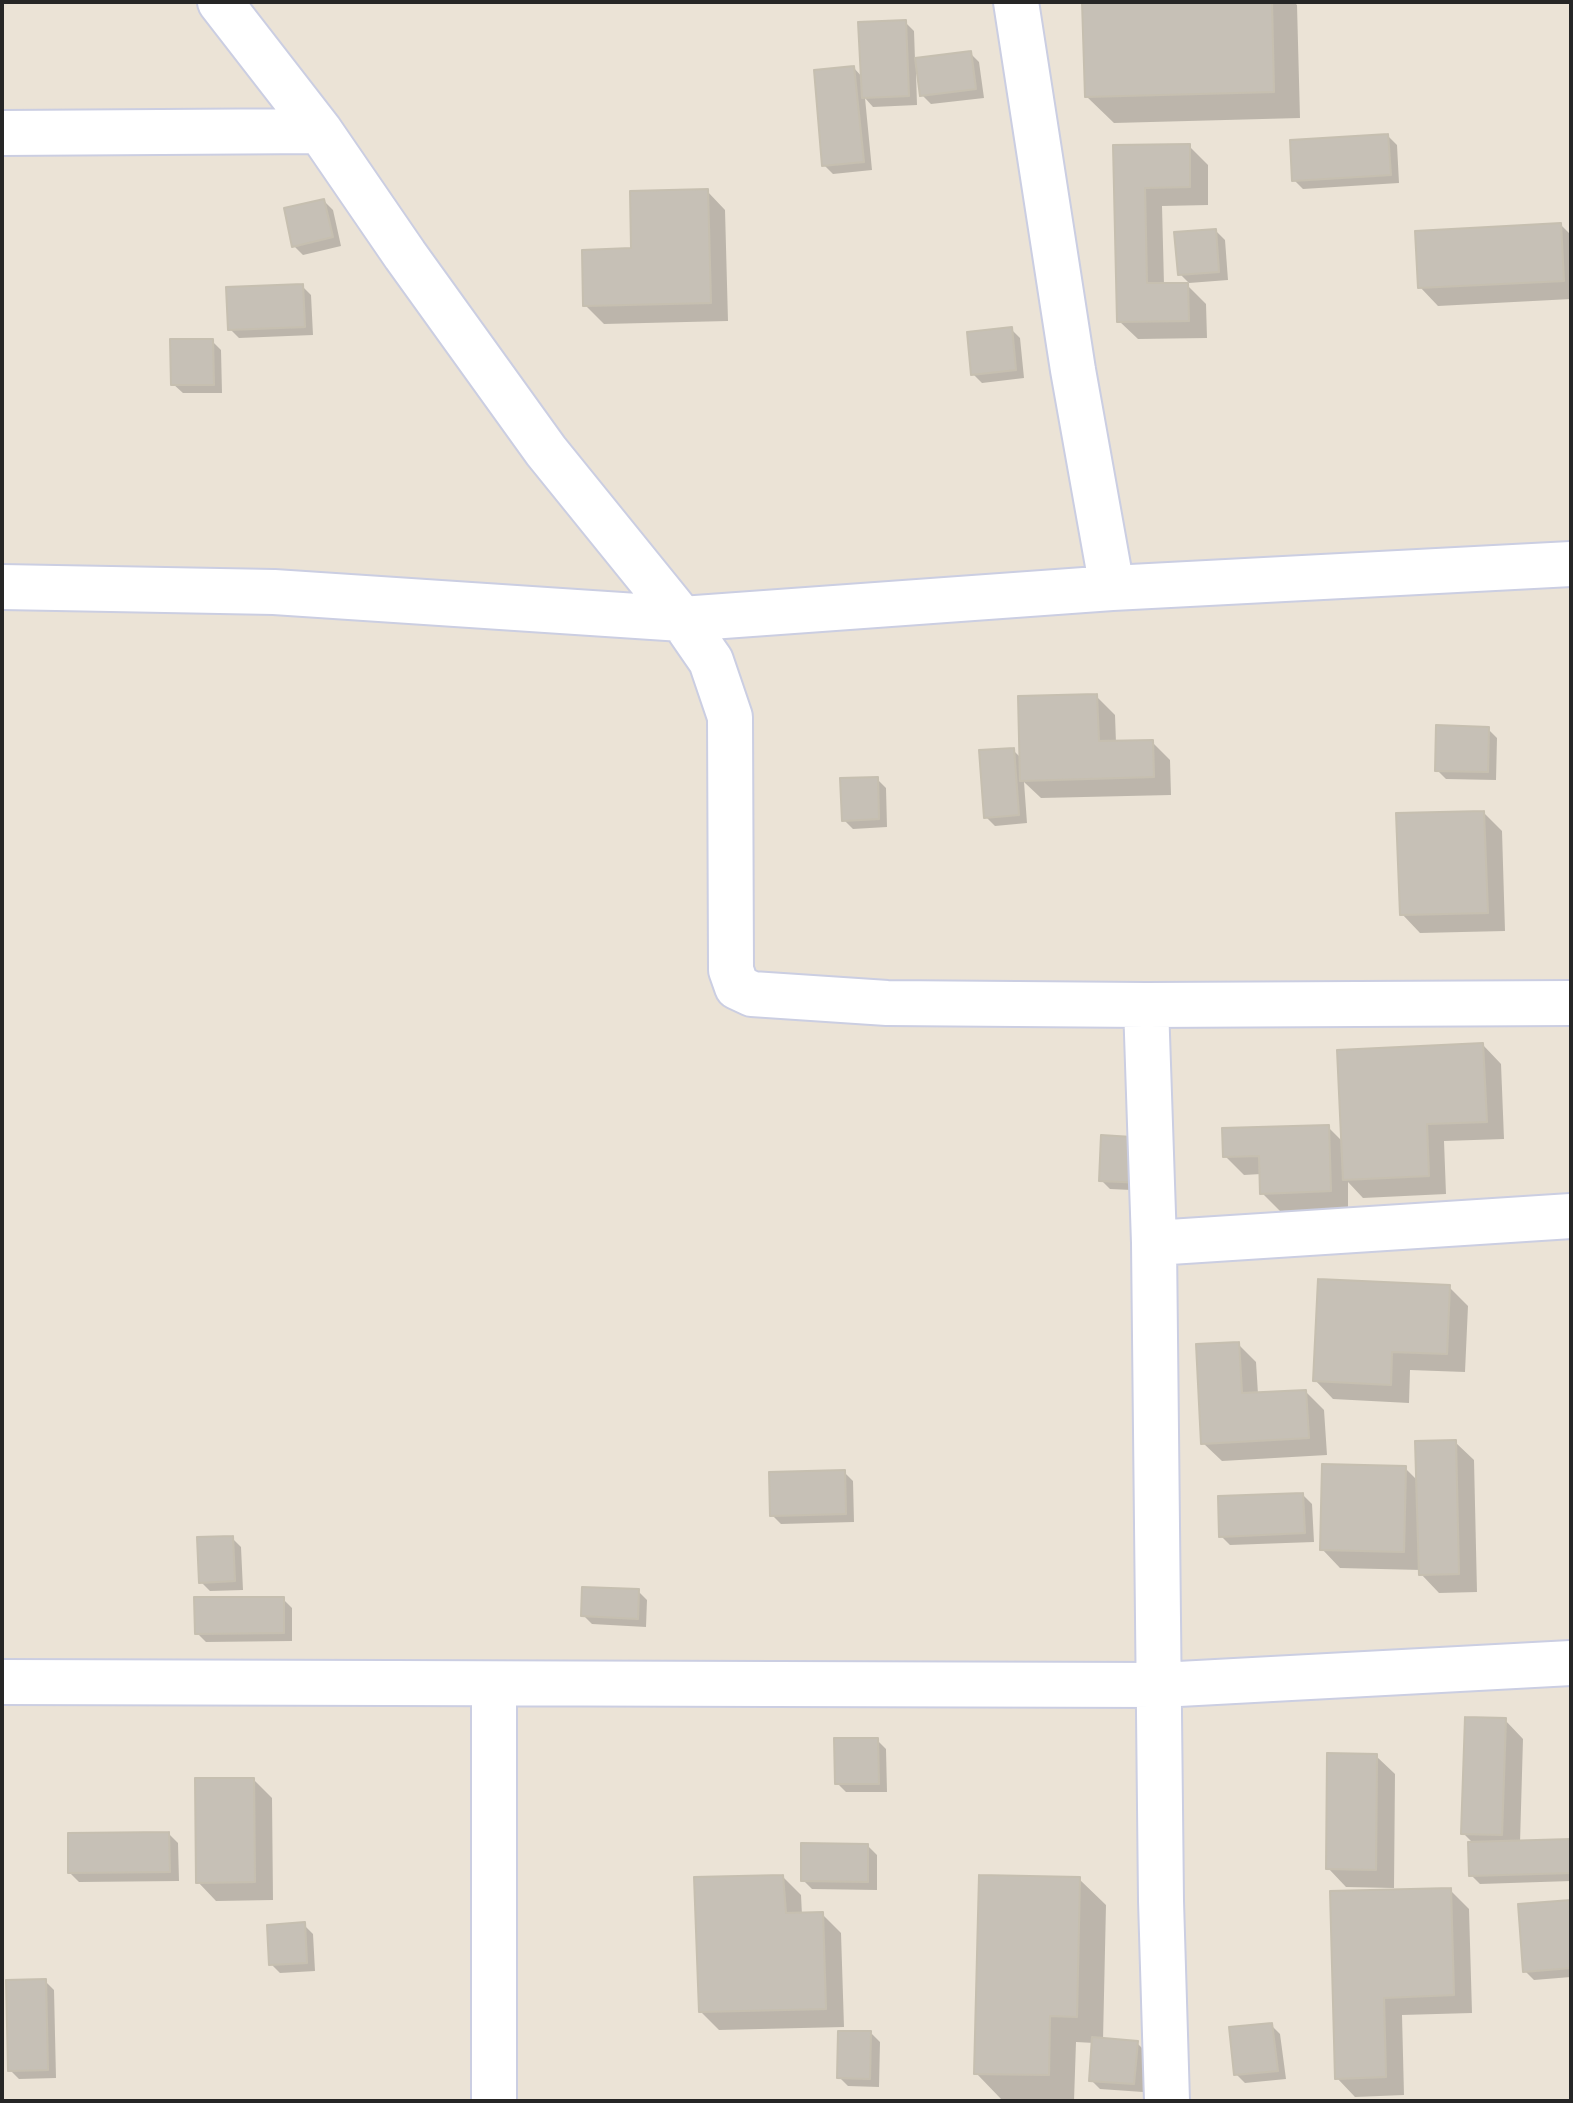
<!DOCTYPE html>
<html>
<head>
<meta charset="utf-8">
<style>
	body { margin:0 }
	#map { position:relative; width:1573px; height:2103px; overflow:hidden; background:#ebe3d6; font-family:"DM Sans",sans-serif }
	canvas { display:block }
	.frame { position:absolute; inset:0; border:4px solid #262626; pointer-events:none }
</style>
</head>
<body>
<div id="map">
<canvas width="1573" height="2103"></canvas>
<div class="frame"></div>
</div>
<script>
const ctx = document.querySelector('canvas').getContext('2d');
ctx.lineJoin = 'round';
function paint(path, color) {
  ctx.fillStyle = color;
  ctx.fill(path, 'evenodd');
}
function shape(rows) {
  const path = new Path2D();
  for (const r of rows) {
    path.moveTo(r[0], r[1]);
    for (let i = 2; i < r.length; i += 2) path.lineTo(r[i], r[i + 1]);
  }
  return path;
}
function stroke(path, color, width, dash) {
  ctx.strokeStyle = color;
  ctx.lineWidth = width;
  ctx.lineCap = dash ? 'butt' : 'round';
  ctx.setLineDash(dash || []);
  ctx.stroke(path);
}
paint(shape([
	[1084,2,1294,2,1297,5,1300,118,1114,123,1087,97],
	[905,22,914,31,915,60,970,53,979,62,984,98,931,104,922,95,919,72,916,72,917,105,873,107,865,98,872,170,833,174,824,165,854,68,863,78],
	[2,23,4,84,2,84],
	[1388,136,1397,145,1399,183,1303,189,1294,180],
	[1189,146,1208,165,1208,205,1162,206,1164,285,1187,285,1206,304,1207,338,1138,339,1119,321,1115,147],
	[707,191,725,210,728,321,604,324,585,305,633,250],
	[324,201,333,210,341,246,303,255,294,246],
	[1561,225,1571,235,1571,299,1438,306,1420,287],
	[1216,231,1225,240,1228,280,1189,283,1180,274],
	[302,286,311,295,313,335,239,338,230,329],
	[1011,329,1020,338,1024,378,982,383,973,374],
	[212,341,221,350,222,393,183,393,173,384],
	[1096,696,1115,715,1116,743,1152,742,1170,760,1171,795,1041,798,1024,782,1027,823,995,826,986,817,1013,750,1022,759],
	[1488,729,1497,738,1496,780,1446,779,1437,770],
	[877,779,886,788,887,827,853,829,844,820],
	[1484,813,1502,831,1505,931,1420,933,1402,914],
	[1483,1045,1501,1064,1504,1139,1444,1141,1446,1194,1363,1198,1348,1182,1348,1209,1280,1211,1262,1193,1261,1174,1244,1175,1225,1156,1328,1127,1343,1142],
	[1147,1140,1153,1191,1110,1189,1101,1180],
	[1449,1287,1468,1306,1465,1372,1410,1370,1409,1403,1333,1399,1315,1380],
	[1238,1344,1256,1362,1258,1394,1306,1392,1324,1410,1327,1455,1222,1461,1203,1443],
	[1455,1442,1474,1460,1477,1592,1439,1593,1421,1574,1421,1570,1340,1568,1322,1549,1405,1468,1418,1481],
	[844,1472,853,1481,854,1522,781,1524,772,1515],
	[1303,1495,1312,1504,1314,1542,1230,1545,1221,1536],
	[232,1538,241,1547,243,1590,210,1591,201,1582],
	[638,1591,647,1600,646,1627,592,1624,583,1615],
	[283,1599,292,1608,292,1641,206,1642,197,1633],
	[1505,1720,1523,1739,1520,1843,1571,1842,1571,1881,1480,1884,1471,1875,1474,1844,1463,1833],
	[877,1740,886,1749,887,1792,846,1792,837,1783],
	[1376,1756,1395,1774,1394,1888,1346,1887,1328,1868],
	[254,1780,272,1798,273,1900,216,1901,198,1882],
	[169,1834,178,1843,179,1881,79,1882,70,1873],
	[868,1846,877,1855,877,1890,812,1889,803,1880],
	[783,1877,801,1895,802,1915,822,1914,841,1933,844,2027,719,2030,700,2011],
	[1079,1879,1106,1905,1103,2040,1137,2043,1146,2052,1143,2092,1100,2089,1091,2080,1094,2043,1076,2042,1074,2101,1002,2100,976,2073],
	[1450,1890,1469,1909,1472,2013,1402,2015,1404,2095,1355,2097,1337,2078,1332,1893],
	[1571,1902,1571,1977,1534,1980,1525,1971],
	[304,1925,313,1934,315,1971,280,1973,271,1964],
	[45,1981,54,1990,56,2078,19,2079,10,2070],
	[1271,2025,1280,2034,1286,2079,1245,2083,1236,2074],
	[871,2033,880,2042,879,2087,848,2086,839,2077]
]), '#0003');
const building = shape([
	[1082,2,1272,2,1274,92,1085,97,1082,2],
	[906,20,909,96,862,98,858,22,906,20],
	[971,51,976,89,920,96,915,58,971,51],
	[854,66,864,162,822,166,814,70,854,66],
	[1388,134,1391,175,1292,181,1290,140,1388,134],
	[1190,144,1190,187,1145,188,1147,283,1188,283,1189,321,1117,322,1113,145,1190,144],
	[708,189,711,303,583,306,582,250,631,248,630,191,708,189],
	[324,199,333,237,292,247,284,208,324,199],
	[1561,223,1564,281,1418,288,1415,231,1561,223],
	[1216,229,1219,272,1178,275,1174,232,1216,229],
	[303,284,305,327,228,330,226,287,303,284],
	[1012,327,1016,370,971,375,967,332,1012,327],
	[170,339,213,339,214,385,171,385,170,339],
	[1097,694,1099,741,1153,740,1154,777,1020,781,1018,696,1097,694],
	[1436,725,1489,727,1488,772,1435,771,1436,725],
	[1014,748,1019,815,984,818,979,750,1014,748],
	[878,777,879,819,842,821,840,778,878,777],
	[1484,811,1488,913,1400,915,1396,813,1484,811],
	[1483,1043,1487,1122,1427,1124,1429,1176,1343,1180,1337,1050,1483,1043],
	[1329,1125,1331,1191,1260,1194,1259,1156,1223,1157,1222,1128,1329,1125],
	[1101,1135,1148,1138,1145,1183,1099,1181,1101,1135],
	[1318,1279,1450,1285,1447,1354,1392,1352,1391,1385,1313,1381,1318,1279],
	[1239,1342,1242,1393,1306,1390,1309,1438,1201,1444,1196,1344,1239,1342],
	[1456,1440,1459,1574,1419,1575,1415,1441,1456,1440],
	[1322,1464,1406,1466,1404,1552,1320,1550,1322,1464],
	[845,1470,846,1514,770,1516,769,1472,845,1470],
	[1303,1493,1305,1533,1219,1537,1218,1496,1303,1493],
	[233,1536,235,1581,199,1583,197,1537,233,1536],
	[582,1587,639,1589,638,1619,581,1616,582,1587],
	[194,1597,284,1597,284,1633,195,1634,194,1597],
	[1465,1717,1506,1718,1502,1835,1461,1834,1465,1717],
	[834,1738,878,1738,879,1784,835,1784,834,1738],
	[1327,1753,1377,1754,1376,1870,1326,1869,1327,1753],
	[195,1778,254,1778,255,1882,196,1883,195,1778],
	[169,1832,170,1872,68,1873,68,1833,169,1832],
	[1571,1839,1571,1873,1469,1876,1468,1842,1571,1839],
	[801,1843,868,1844,868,1882,801,1881,801,1843],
	[783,1875,786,1913,823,1912,826,2009,699,2012,694,1877,783,1875],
	[979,1875,1080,1877,1077,2017,1050,2016,1049,2075,974,2074,979,1875],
	[1451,1888,1454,1995,1384,1998,1386,2077,1335,2079,1330,1891,1451,1888],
	[1571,1900,1571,1968,1523,1972,1518,1904,1571,1900],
	[305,1922,307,1963,269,1965,267,1925,305,1922],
	[46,1979,48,2070,8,2071,6,1980,46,1979],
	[1272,2023,1278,2071,1234,2075,1229,2027,1272,2023],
	[838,2031,871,2031,870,2079,837,2078,838,2031],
	[1092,2037,1138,2041,1134,2084,1089,2081,1092,2037]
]);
paint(building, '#c6c0b6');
stroke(building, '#c6bfb0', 2);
const minor = shape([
	[220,2,320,131,405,255,546,451,682,619,1112,588,1571,564],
	[1016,2,1073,370,1112,588],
	[2,133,320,131],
	[2,587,274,592,682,619,711,661,730,717,731,970,737,987,752,994,887,1003,1146,1005,1571,1003],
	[1146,1005,1154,1243,1161,1901,1167,2101],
	[1154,1243,1571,1216],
	[2,1682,1160,1685,1571,1663],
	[494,2101,494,1685]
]);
stroke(minor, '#cbcee2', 48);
stroke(minor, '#fff', 44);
</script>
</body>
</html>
